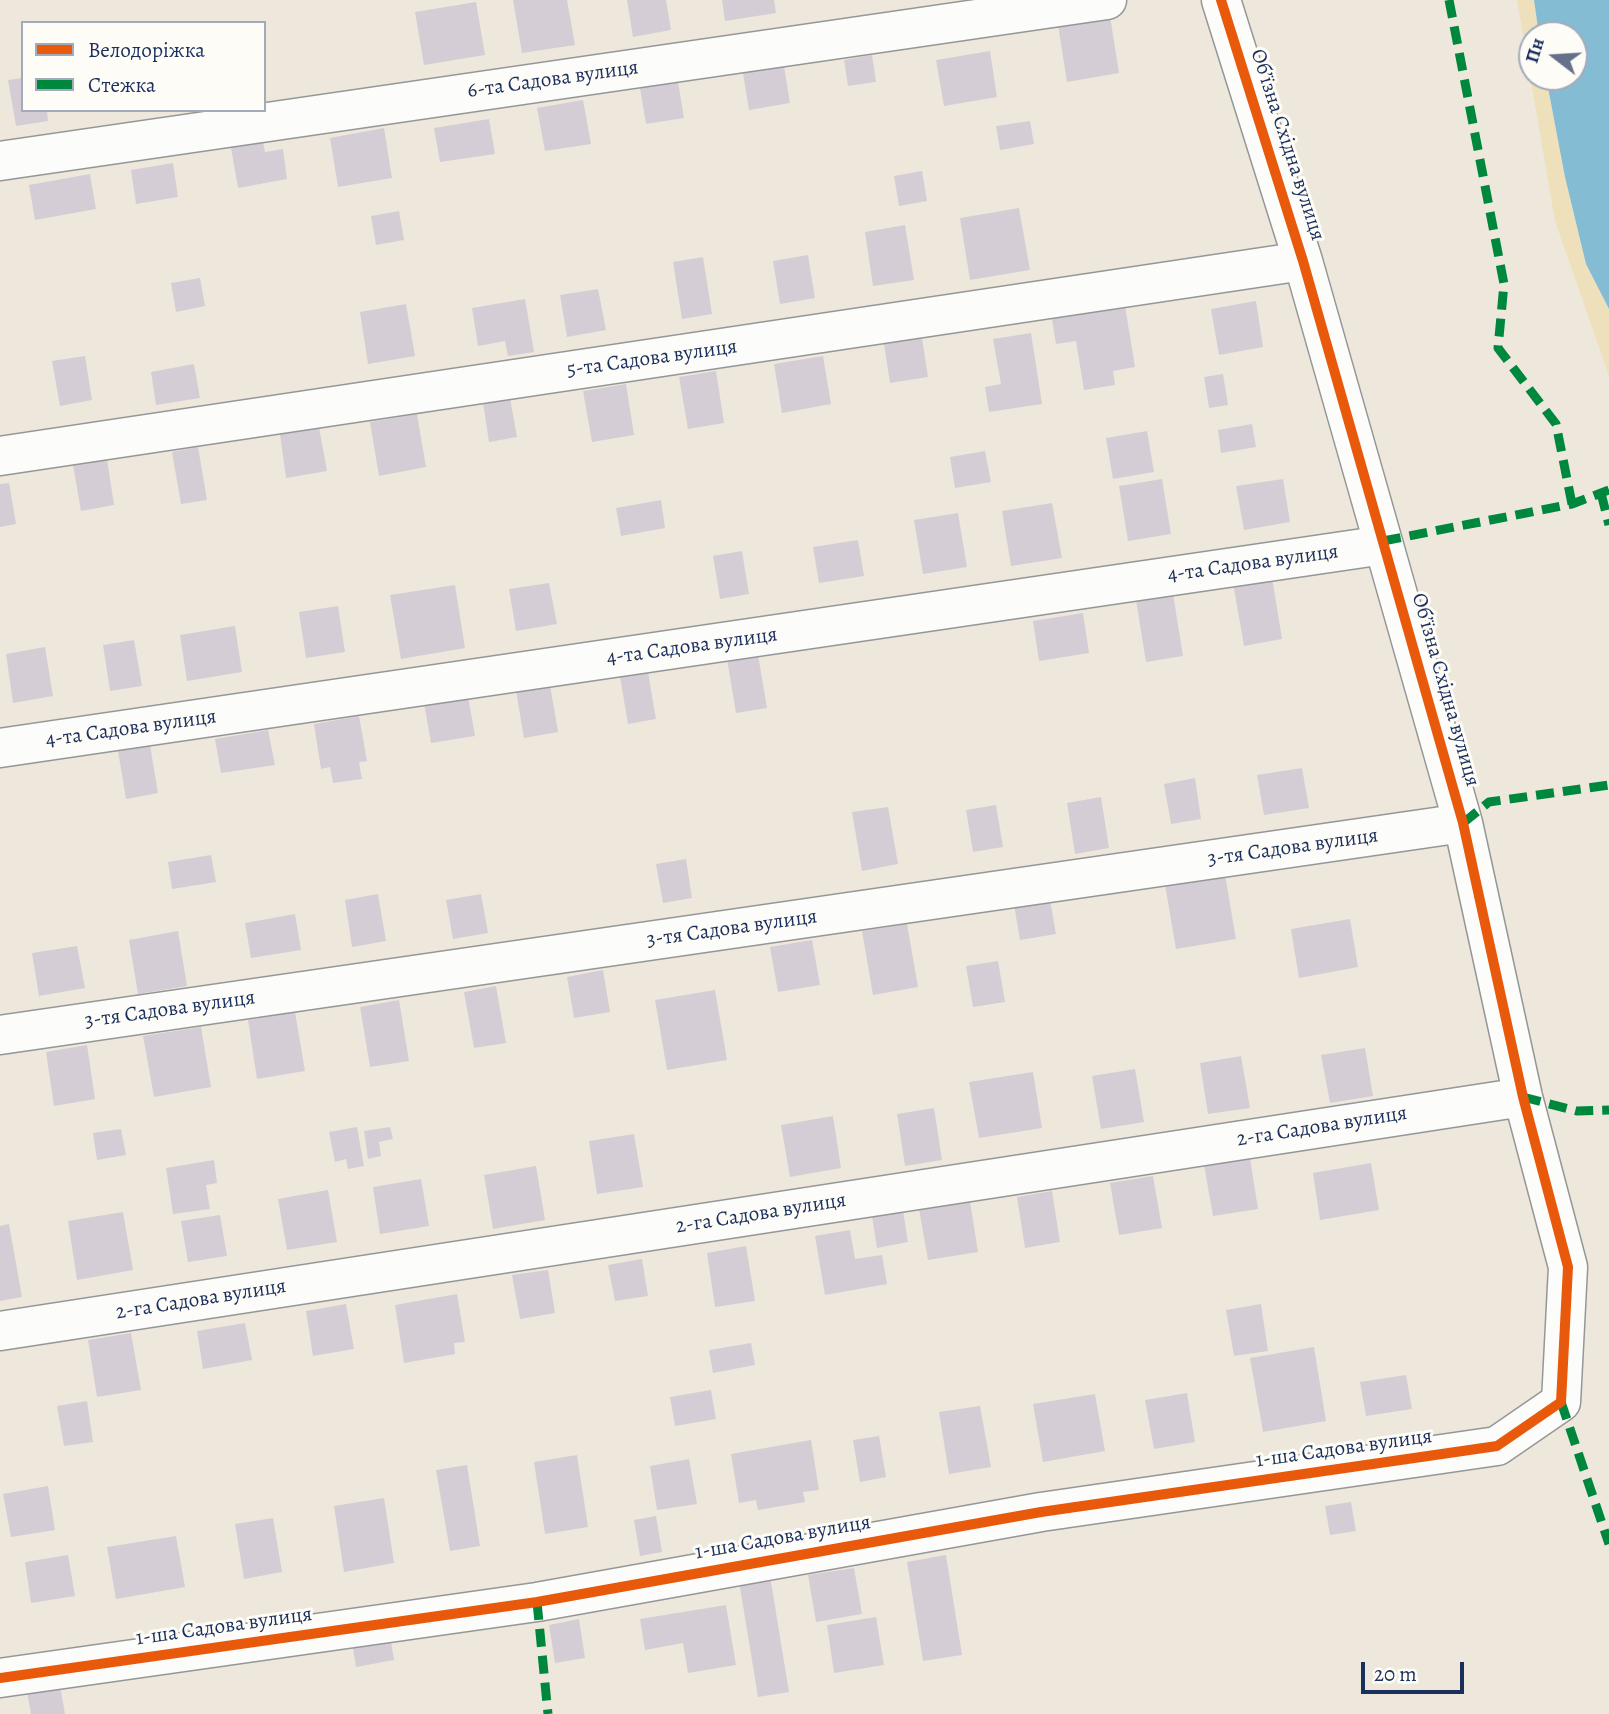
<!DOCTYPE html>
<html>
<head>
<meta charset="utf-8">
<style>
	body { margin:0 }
	#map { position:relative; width:1609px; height:1714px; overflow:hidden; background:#eee8dc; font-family:Alegreya,serif }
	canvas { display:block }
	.legend { position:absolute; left:21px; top:21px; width:245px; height:91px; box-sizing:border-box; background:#fdfcf7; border:2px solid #a3aaba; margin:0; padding:9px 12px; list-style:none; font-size:21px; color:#1b2f5e }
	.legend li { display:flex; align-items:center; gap:14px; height:35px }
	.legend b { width:35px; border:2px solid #a3aaba }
	.north { position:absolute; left:1518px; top:21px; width:70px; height:70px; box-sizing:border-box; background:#fdfcf7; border:2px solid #a3aaba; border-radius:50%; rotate:287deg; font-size:19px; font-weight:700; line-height:28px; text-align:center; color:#1b2f5e }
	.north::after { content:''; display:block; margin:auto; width:24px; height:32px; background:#65708a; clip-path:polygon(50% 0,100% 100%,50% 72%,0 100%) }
	.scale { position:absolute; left:1361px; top:1662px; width:103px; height:32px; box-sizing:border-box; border:4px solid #1b2f5e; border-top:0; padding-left:9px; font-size:21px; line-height:24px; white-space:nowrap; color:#1b2f5e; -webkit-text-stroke:5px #fdfcf7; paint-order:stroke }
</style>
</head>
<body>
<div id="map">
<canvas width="1609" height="1714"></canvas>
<ul class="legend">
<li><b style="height:9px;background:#e8590c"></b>Велодоріжка</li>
<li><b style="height:9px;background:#00873e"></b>Стежка</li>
</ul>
<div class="north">Пн</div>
<div class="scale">20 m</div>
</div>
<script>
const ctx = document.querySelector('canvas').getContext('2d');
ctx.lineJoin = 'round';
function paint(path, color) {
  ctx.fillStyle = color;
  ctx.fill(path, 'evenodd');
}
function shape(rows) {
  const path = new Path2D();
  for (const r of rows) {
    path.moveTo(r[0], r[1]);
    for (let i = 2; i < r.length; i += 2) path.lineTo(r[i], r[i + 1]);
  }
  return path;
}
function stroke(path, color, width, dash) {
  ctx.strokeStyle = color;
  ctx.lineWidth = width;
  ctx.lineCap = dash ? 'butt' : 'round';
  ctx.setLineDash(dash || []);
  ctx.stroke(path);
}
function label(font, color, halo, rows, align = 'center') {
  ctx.font = font + ' Alegreya,serif';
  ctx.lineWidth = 6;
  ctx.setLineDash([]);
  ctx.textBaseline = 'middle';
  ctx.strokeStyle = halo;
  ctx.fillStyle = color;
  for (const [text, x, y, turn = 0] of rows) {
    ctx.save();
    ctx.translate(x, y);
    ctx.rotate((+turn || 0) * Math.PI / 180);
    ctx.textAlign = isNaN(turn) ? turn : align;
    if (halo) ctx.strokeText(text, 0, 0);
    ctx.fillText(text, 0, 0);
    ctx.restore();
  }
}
paint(shape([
	[1517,0,1534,0,1539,35,1532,35,1532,77,1546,77,1565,177,1586,264,1609,309,1609,376,1555,221]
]), '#eee0ba');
paint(shape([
	[1534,0,1609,0,1609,309,1586,264,1565,177,1546,77,1574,77,1574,35,1539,35]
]), '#84bcd4');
paint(shape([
	[513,0,567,0,575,45,522,53],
	[627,0,666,0,671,30,633,37],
	[722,0,774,0,776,13,725,21],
	[476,2,485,55,424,65,415,12],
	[1110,16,1119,73,1067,82,1058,25],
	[990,51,997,97,944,106,936,60],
	[872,55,876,82,848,86,844,60],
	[784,66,790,103,749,110,743,73],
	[677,76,684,118,646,124,639,82],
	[23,78,23,110,47,110,48,121,16,126,8,80],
	[583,100,591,144,545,151,537,108],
	[489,119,495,154,440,162,434,128],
	[1030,121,1034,144,1000,150,996,126],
	[384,128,392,178,338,187,330,138],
	[262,136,265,152,283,149,287,179,238,188,230,142],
	[173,163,178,197,136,204,131,170],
	[922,171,927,201,899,206,894,176],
	[90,174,96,209,35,220,29,185],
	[1019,208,1030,270,970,280,960,218],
	[399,211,404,240,376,245,371,216],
	[905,225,914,280,873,286,865,232],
	[808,255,815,298,780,304,773,261],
	[703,257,712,314,682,319,673,262],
	[200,278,205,306,176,312,171,283],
	[598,289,606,330,567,337,560,295],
	[525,299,534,352,508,356,505,341,478,346,472,308],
	[1256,301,1263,347,1219,355,1211,309],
	[406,304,415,356,368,364,360,312],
	[1125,306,1135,367,1113,371,1115,385,1084,390,1076,341,1056,344,1050,307],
	[1031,333,1042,404,989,412,985,387,1001,384,993,339],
	[922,338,928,377,890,383,884,344],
	[85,356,92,400,60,406,52,361],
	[823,356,831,404,782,413,774,364],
	[194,364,200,398,156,405,151,372],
	[716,371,724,423,688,429,679,377],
	[1223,374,1228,405,1209,408,1204,377],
	[626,384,634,435,592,442,583,391],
	[510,398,517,437,489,442,483,402],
	[417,414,426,467,379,476,370,422],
	[1252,424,1256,447,1221,453,1218,430],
	[319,427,327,471,286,478,280,434],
	[1147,431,1154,472,1113,479,1106,438],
	[198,447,207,500,181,504,172,452],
	[985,451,991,482,955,488,950,457],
	[107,459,114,505,81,511,73,465],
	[1162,479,1171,534,1128,541,1119,486],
	[1283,479,1290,522,1244,530,1236,486],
	[9,483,16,524,0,527,0,484],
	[661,500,665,528,621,536,616,508],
	[1052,503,1062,558,1011,566,1002,511],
	[958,513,967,567,923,574,914,520],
	[858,540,864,576,819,583,813,547],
	[742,551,749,594,720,599,713,556],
	[1272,577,1282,639,1244,646,1233,583],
	[549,583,557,624,516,631,509,589],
	[455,585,465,648,401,659,390,595],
	[1173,594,1183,656,1146,662,1136,600],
	[338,606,345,652,306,658,299,612],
	[1083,613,1089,653,1039,661,1033,621],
	[235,626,242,672,187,681,180,635],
	[134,640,142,686,110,691,103,645],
	[45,647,53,696,13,703,6,654],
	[758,655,767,708,736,713,727,659],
	[648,672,656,719,628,724,620,677],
	[550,685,558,732,524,738,516,691],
	[468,696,475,736,431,743,424,703],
	[359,716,367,761,359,762,362,779,333,783,330,767,321,769,314,724],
	[268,730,275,765,221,773,215,739],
	[150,745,158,793,126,799,118,751],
	[1302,768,1309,808,1264,815,1257,775],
	[1195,778,1201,819,1171,824,1164,784],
	[1101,797,1109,848,1075,854,1067,803],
	[996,805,1003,847,973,852,966,810],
	[888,807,898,864,862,871,852,812],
	[211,855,216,882,172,889,168,862],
	[686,859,692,898,663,903,656,864],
	[1224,869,1236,939,1176,949,1164,879],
	[378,894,386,941,352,947,345,900],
	[481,894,488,933,453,939,446,900],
	[1049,894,1056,934,1020,940,1013,899],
	[295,914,301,950,251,958,245,923],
	[1350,919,1358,967,1299,978,1291,929],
	[907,924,918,987,873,995,862,931],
	[178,931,187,986,138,994,129,940],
	[812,940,820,985,778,992,770,947],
	[77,946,85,988,39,996,32,953],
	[998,961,1005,1002,973,1007,966,966],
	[603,970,610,1012,574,1018,567,977],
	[496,986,506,1043,474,1048,464,992],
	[715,990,727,1060,667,1070,655,1000],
	[399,1000,409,1061,370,1067,360,1007],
	[295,1012,305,1071,257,1079,248,1020],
	[201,1027,211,1087,154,1097,143,1036],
	[87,1045,95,1099,54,1106,46,1052],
	[1365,1048,1373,1096,1330,1103,1321,1055],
	[1241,1056,1250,1108,1208,1114,1200,1063],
	[1135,1069,1144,1122,1101,1129,1092,1076],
	[1033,1072,1042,1128,979,1138,969,1082],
	[934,1108,942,1160,905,1166,897,1114],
	[833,1116,841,1168,790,1177,781,1125],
	[357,1127,364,1166,348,1169,346,1159,335,1162,329,1132],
	[390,1127,393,1139,379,1142,381,1156,368,1159,364,1131],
	[121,1129,126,1155,97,1160,93,1133],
	[634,1134,643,1187,597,1194,589,1141],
	[1250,1158,1258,1209,1213,1216,1204,1165],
	[214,1160,217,1183,206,1185,210,1209,173,1214,166,1168],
	[1371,1163,1379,1210,1320,1220,1313,1173],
	[536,1166,545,1220,493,1229,484,1175],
	[1153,1176,1162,1228,1119,1235,1110,1183],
	[421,1179,429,1226,380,1234,373,1187],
	[968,1189,978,1252,928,1260,917,1198],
	[328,1190,337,1242,287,1250,278,1199],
	[1052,1191,1060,1242,1025,1248,1017,1197],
	[902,1204,908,1242,877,1248,871,1210],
	[123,1212,133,1270,77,1280,68,1221],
	[220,1215,227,1256,188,1262,181,1221],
	[9,1224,22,1297,0,1301,0,1226],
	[850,1230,855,1259,882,1255,887,1284,825,1295,815,1236],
	[746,1246,755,1301,715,1307,707,1253],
	[642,1259,648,1296,615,1301,608,1265],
	[548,1270,555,1313,520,1319,512,1275],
	[457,1294,465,1342,454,1343,455,1354,404,1363,395,1305],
	[346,1304,354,1349,313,1356,306,1311],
	[1261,1304,1268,1351,1234,1356,1226,1310],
	[245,1323,252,1360,203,1369,197,1331],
	[131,1333,141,1390,97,1397,88,1340],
	[751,1343,755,1365,713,1373,709,1350],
	[1314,1347,1326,1421,1263,1432,1250,1358],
	[1406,1375,1412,1409,1366,1416,1360,1382],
	[711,1390,716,1419,675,1426,670,1397],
	[1187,1393,1195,1442,1154,1449,1145,1400],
	[1095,1394,1105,1451,1043,1462,1033,1404],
	[87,1401,93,1442,64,1446,57,1406],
	[980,1406,991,1467,949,1474,939,1412],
	[879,1436,886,1477,860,1482,853,1440],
	[811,1440,819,1490,803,1492,805,1502,758,1510,756,1500,739,1503,731,1454],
	[577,1455,588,1527,545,1534,534,1462],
	[689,1459,697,1504,657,1510,650,1466],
	[467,1465,480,1546,450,1551,436,1470],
	[48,1486,55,1530,11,1537,3,1494],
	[384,1498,394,1563,344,1572,334,1506],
	[1351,1502,1356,1531,1330,1535,1325,1506],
	[656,1516,662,1552,640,1556,634,1520],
	[273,1518,282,1572,244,1579,235,1524],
	[176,1536,185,1587,116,1599,107,1547],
	[68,1555,75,1596,31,1603,25,1562],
	[946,1555,962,1655,923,1661,907,1562],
	[854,1568,862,1614,816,1622,808,1575],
	[770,1576,789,1692,758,1697,739,1581],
	[726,1605,736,1665,688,1673,683,1643,645,1650,640,1619],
	[876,1617,884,1665,834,1673,827,1625],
	[579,1619,585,1658,555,1663,549,1625],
	[389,1629,394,1660,356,1667,351,1636],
	[60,1686,65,1714,31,1714,27,1692]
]), '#d4cdd6');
const minor = shape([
	[0,161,1107,0],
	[0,456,1303,261],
	[0,748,1384,545],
	[0,1035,1463,823],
	[0,1331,1523,1097],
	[0,1678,537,1602,1041,1512,1497,1446,1561,1402,1568,1267,1523,1097,1463,823,1303,261,1221,0]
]);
stroke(minor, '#959697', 41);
stroke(minor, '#fcfcfa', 38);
stroke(shape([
	[1449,0,1504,284,1498,348,1556,424,1572,504],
	[1601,493,1609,525],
	[1383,541,1572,504,1609,490],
	[1463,823,1489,802,1609,785],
	[1523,1097,1577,1111,1609,1110],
	[1561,1402,1609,1544],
	[537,1602,548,1714]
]), '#00873e', 9, [18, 9]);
stroke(shape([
	[0,1678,537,1602,1041,1512,1497,1446,1561,1402,1568,1267,1523,1097,1463,823,1303,261,1221,0]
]), '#e8590c', 10);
label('21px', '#1b2f5e', '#fdfcf7', [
	["6-та Садова вулиця",553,80,-8],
	["Обʼїзна Східна вулиця",1287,145,72],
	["5-та Садова вулиця",652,359,-8],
	["4-та Садова вулиця",1253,564,-8],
	["4-та Садова вулиця",692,647,-8],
	["Обʼїзна Східна вулиця",1445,690,74],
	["4-та Садова вулиця",131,729,-8],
	["3-тя Садова вулиця",1293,848,-8],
	["3-тя Садова вулиця",732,929,-8],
	["3-тя Садова вулиця",170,1010,-8],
	["2-га Садова вулиця",1322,1127,-9],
	["2-га Садова вулиця",761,1214,-9],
	["2-га Садова вулиця",201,1300,-9],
	["1-ша Садова вулиця",1344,1449,-8],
	["1-ша Садова вулиця",783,1538,-10],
	["1-ша Садова вулиця",224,1627,-8]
]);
</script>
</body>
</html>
